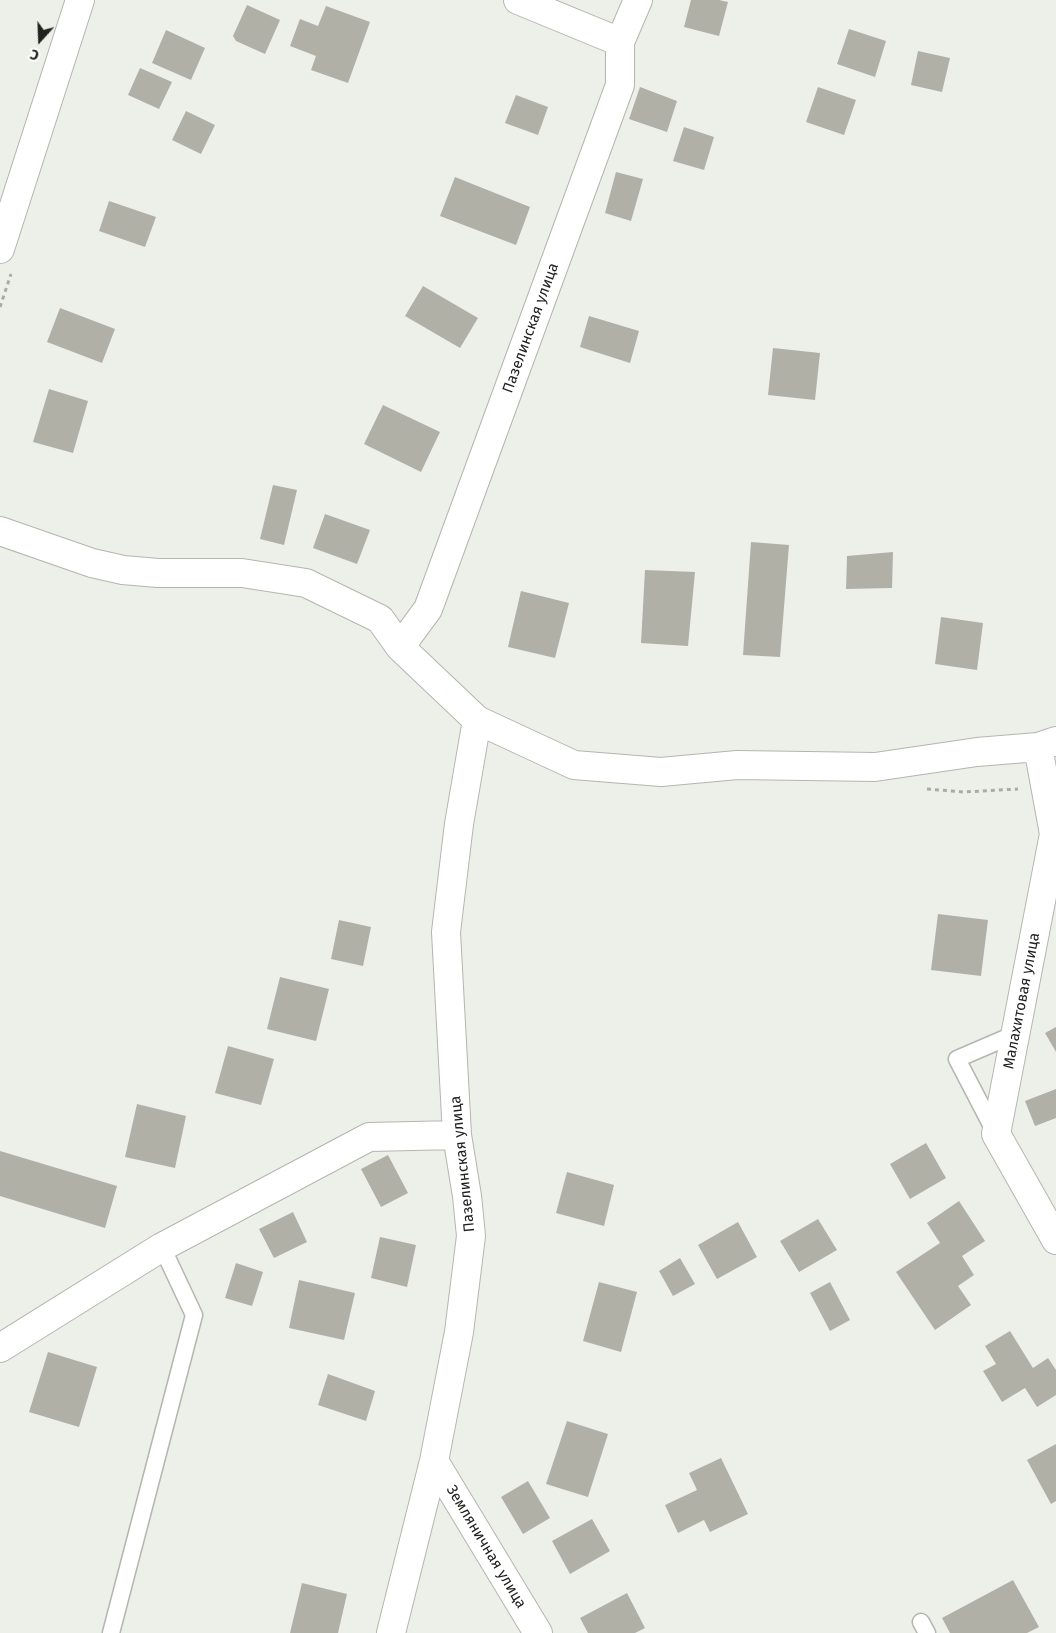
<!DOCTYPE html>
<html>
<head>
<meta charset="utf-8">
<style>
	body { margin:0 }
	#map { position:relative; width:1056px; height:1633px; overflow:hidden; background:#edf0e8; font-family:"Fira Sans",sans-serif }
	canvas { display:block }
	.north { position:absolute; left:15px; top:15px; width:50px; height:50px; -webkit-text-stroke:4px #fff; paint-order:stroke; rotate:200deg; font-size:14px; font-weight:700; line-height:20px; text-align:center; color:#21221f }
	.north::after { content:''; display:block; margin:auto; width:18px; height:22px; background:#21221f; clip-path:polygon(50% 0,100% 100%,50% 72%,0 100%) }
</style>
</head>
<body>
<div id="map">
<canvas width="1056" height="1633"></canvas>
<div class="north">С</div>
</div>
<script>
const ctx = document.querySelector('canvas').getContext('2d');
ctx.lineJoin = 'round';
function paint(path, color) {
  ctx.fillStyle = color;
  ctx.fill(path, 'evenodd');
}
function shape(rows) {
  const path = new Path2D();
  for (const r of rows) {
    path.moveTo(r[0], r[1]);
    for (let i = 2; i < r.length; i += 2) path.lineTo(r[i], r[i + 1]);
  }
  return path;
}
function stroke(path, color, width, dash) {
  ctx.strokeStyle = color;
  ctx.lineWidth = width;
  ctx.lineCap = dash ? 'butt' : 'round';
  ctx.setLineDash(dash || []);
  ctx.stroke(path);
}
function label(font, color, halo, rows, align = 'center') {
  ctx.font = font + ' "Fira Sans",sans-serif';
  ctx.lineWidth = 5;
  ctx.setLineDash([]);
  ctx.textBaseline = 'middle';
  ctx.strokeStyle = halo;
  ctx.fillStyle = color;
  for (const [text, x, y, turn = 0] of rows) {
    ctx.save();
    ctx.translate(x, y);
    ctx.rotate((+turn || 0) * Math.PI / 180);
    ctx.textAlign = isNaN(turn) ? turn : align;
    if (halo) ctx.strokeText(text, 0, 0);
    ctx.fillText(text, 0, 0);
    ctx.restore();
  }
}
paint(shape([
	[691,0,719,0,728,2,719,36,684,27],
	[247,5,280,20,265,54,236,41,233,36],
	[326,6,370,22,348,83,311,70,316,56,290,46,300,19,318,26],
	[849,29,886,41,875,77,837,64],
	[166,30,205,48,191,80,152,63],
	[918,51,950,58,942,92,911,85],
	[140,68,172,82,159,109,128,95],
	[640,87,677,101,667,132,629,119],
	[818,87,856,100,844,135,806,122],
	[516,95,548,107,538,135,505,123],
	[186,111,215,125,201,154,172,140],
	[684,127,714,137,704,170,673,161],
	[616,172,643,179,631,221,605,213],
	[455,177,530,207,516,245,440,216],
	[109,201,156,217,145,247,99,231],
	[423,286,478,318,460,348,405,316],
	[60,308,115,329,102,363,47,342],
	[589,316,639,331,630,363,580,347],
	[773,348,820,353,815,400,768,395],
	[49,389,88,401,73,453,33,442],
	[383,405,440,432,421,472,364,444],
	[273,485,297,490,284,545,260,539],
	[325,514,370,530,357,564,313,548],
	[751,542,789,545,780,657,743,655],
	[893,552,892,588,846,589,847,556],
	[645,570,695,572,688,646,641,643],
	[521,591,569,603,555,658,508,647],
	[941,617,983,623,977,670,935,664],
	[938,914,988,920,981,976,931,970],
	[339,920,371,927,363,966,331,959],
	[280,977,329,989,316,1041,267,1029],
	[1056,1027,1056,1052,1045,1033],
	[228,1046,274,1059,261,1105,215,1093],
	[1056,1089,1056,1118,1035,1126,1025,1101],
	[137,1104,186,1116,175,1168,125,1157],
	[926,1143,946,1178,910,1199,890,1164],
	[0,1151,117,1186,105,1228,0,1196],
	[388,1155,408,1193,381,1207,361,1169],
	[567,1172,614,1185,604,1226,556,1213],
	[959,1201,985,1241,962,1256,974,1275,958,1286,971,1305,935,1330,896,1272,940,1243,927,1223],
	[293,1212,307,1242,274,1258,259,1229],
	[818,1219,837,1250,799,1272,780,1241],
	[738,1222,757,1257,717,1279,698,1245],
	[380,1237,416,1245,407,1287,371,1278],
	[680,1258,695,1284,673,1296,659,1271],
	[236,1263,263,1272,252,1306,225,1298],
	[299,1280,355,1293,344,1340,289,1328],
	[599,1282,637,1292,621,1352,583,1341],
	[830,1282,850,1320,830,1331,810,1293],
	[1010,1331,1033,1368,1048,1358,1056,1370,1056,1395,1037,1407,1025,1388,1002,1402,983,1371,996,1364,985,1346],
	[48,1352,97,1367,79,1427,29,1412],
	[328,1374,375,1391,366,1421,318,1405],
	[567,1421,608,1434,588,1497,546,1484],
	[1056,1444,1056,1501,1051,1504,1027,1460],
	[721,1458,748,1514,710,1532,704,1520,678,1533,665,1505,697,1490,689,1473],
	[528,1481,550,1518,523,1534,501,1497],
	[592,1519,610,1551,570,1574,552,1541],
	[1013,1580,1039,1627,1027,1633,950,1633,942,1618],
	[302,1583,347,1594,338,1633,290,1633],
	[627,1593,645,1628,635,1633,588,1633,580,1618]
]), '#b1b0a7');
const service = shape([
	[996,1134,957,1059,1015,1034],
	[921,1622,927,1633],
	[111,1633,194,1315,162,1247]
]);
const minor = shape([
	[518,0,620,42],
	[0,531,92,563,123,570,158,573,242,573,306,583,380,619,400,647,477,720,574,765,661,772,737,765,875,767,977,752,1038,747,1056,741],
	[400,647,428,609,620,85,620,42,638,0],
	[1038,747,1054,834,996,1134,1056,1240],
	[0,1348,162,1247,369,1137,457,1135],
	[434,1461,538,1633],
	[391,1633,434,1461,459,1332,471,1236,467,1196,457,1135,446,932,459,824,477,720]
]);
const tertiary = shape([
	[0,249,80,0]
]);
stroke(service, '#b3b6ae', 19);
stroke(minor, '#b3b6ae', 30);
stroke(tertiary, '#b3b6ae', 30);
stroke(shape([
	[0,307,11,274],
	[927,789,964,792,1018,789]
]), '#a9aca5', 3, [4, 4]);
stroke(service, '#fff', 16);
stroke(minor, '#fff', 28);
stroke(tertiary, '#fff', 28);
label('15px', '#21221f', '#fff', [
	["Пазелинская улица",531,328,-70],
	["Малахитовая улица",1022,1001,-79],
	["Пазелинская улица",463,1164,-96],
	["Земляничная улица",486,1547,59]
]);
</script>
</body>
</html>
